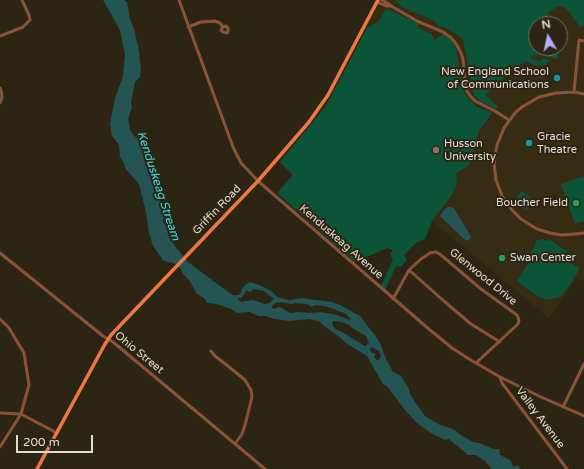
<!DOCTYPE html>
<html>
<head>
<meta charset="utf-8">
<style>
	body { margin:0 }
	#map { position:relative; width:584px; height:469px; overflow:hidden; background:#2d2514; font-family:"Varela Round",sans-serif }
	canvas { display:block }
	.north { position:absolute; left:528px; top:16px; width:40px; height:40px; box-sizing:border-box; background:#2d2514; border:1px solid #756e60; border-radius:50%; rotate:351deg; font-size:11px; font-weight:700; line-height:16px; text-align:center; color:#e2dcd2 }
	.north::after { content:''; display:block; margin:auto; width:14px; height:18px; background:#adaffb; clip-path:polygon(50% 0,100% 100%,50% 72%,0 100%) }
	.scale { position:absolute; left:16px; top:435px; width:77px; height:18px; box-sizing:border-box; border:2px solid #e2dcd2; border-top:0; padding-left:5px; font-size:12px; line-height:14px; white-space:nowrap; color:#e2dcd2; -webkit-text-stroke:3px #2d2514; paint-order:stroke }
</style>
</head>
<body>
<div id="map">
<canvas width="584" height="469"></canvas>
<div class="north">N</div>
<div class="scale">200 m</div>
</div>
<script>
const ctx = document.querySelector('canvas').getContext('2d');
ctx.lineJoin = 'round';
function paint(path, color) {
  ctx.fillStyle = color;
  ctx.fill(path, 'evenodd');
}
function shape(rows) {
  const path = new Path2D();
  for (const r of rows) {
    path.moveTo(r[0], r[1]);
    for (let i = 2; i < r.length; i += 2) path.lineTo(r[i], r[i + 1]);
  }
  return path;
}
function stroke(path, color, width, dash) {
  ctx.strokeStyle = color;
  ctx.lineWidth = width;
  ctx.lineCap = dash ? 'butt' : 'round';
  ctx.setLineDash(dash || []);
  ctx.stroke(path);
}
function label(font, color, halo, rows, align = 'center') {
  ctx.font = font + ' "Varela Round",sans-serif';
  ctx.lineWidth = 4;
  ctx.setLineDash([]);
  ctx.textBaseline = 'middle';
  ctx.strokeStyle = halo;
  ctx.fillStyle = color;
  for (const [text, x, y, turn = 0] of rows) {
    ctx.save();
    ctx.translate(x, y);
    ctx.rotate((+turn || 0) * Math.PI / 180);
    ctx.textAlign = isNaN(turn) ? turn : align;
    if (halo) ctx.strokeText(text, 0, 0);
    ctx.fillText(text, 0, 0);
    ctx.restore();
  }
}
paint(shape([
	[380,0,584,0,584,282,577,278,549,318,433,222,398,255,294,177,279,161,311,124,326,102,344,72],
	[536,24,560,24,560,48,536,48]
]), '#362b13');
paint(shape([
	[395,0,584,0,584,26,580,27,566,8,559,6,550,11,545,19,548,24,536,24,536,48,560,48,558,59,548,57,537,54,536,56,533,55,531,59,541,61,543,58,550,60,545,65,536,66,526,61,513,69,485,95,499,107,496,109,480,101,474,96,463,39,445,27,439,27,434,21,426,17,402,7],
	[386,9,418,23,418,28,432,34,434,40,443,34,453,42,457,53,462,87,466,96,476,106,492,113,479,131,470,164,456,174,457,184,451,196,432,221,425,239,416,243,404,255,407,260,401,267,396,266,385,290,381,286,393,259,390,254,393,250,387,248,355,262,277,193,293,175,280,162,326,106,367,28,378,22],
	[584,176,584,221,575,224,561,184],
	[522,191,533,200,526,210,514,201],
	[543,239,544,240,547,241,548,239,567,251,564,256,563,258,579,268,578,272,566,290,559,297,546,300,537,296,517,281,531,259,528,256,536,244,535,243,537,240,539,241,539,240]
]), '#0c5437');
paint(shape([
	[103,0,124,0,127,2,129,13,129,16,135,32,136,38,138,45,141,69,140,77,135,82,131,103,132,107,128,119,130,129,133,135,137,138,144,147,143,151,145,156,144,159,147,164,147,169,153,178,156,193,163,204,166,210,166,215,165,217,163,219,163,222,167,227,168,235,174,245,188,262,224,289,233,295,238,295,241,293,242,289,246,284,250,282,262,286,274,293,277,297,289,300,301,298,332,302,340,305,360,316,369,328,375,335,380,343,386,359,393,372,401,376,408,387,411,396,417,405,425,416,440,425,444,426,455,430,459,434,473,442,479,443,494,449,499,449,500,455,510,460,514,467,517,465,521,469,492,469,485,461,476,455,468,455,449,439,445,440,431,433,417,423,405,410,387,386,383,384,367,356,346,343,341,338,324,326,319,321,309,319,290,321,274,319,266,316,259,316,249,312,237,313,231,309,216,304,207,303,204,298,197,294,189,280,183,274,181,269,174,263,168,262,163,260,153,246,149,233,146,212,139,184,125,168,124,163,120,157,119,145,112,136,110,124,115,98,123,76,125,53,124,50,120,30],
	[254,289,264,291,274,299,269,303,264,304,253,300,246,301,241,302,237,298,241,298,247,290,250,292],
	[281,302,292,304,295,303,307,304,311,307,315,305,324,306,334,309,346,314,351,319,350,320,347,319,337,315,321,312,310,313,298,312,290,313,282,308,278,307,275,309,272,308,272,306,274,304,276,303],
	[333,321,342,322,349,325,352,328,366,336,369,343,365,346,342,332,335,329,332,324],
	[372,347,379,351,381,356,378,361,374,357,375,355,375,353,372,353,370,350],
	[448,207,451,207,454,208,471,237,470,239,466,241,464,239,440,216,444,210]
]), '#255455');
stroke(shape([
	[179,0,233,147,241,163,258,181,430,330,452,348,469,359,500,377,541,397,584,416],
	[382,0,389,4,391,6,417,21,443,32,450,37,455,42,461,53,463,59,465,85,467,91,471,97,475,101,495,111,509,120],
	[377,2,387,6,391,6],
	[188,27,201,22,215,21,220,23,223,27,221,30,223,32,227,33,228,31,228,28,226,26,223,27],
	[0,36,23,27,30,20,29,15,22,0],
	[0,88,1,90,2,97,0,103],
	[574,92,579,40,584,41],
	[584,94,574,92,556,93,539,97,522,107,515,113,504,128,497,145,494,163,496,180,502,196,512,210,521,219,537,229,550,233,562,235,575,234,584,233],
	[0,253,103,336,113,342,265,469],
	[409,270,445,302,471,324,500,342],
	[393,299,409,270,421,259,430,253,436,252,441,255,481,289,517,315,519,320,518,324,476,363],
	[0,319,9,328,24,353,29,385,21,414,0,447],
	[211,351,215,356,228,366,245,380,251,390,252,397,245,425,242,434,235,444],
	[500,377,502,383,567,469],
	[563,407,584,364],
	[0,413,21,414,57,433]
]), '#8a523a', 3);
stroke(shape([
	[37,469,105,344,111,335,258,181,309,122,328,95,378,0]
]), '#ee7844', 3.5);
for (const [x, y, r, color] of [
	[557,78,4,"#0f9aa8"],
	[529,143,4,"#0f9aa8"],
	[436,150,4,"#8d6e63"],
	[576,203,4,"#2e9e5b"],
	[502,258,4,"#2e9e5b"]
]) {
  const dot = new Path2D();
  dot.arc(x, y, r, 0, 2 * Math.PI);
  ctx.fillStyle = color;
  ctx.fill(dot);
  stroke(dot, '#2d2514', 1.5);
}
label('11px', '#e2dcd2', '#2d2514', [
	["New England School",549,72,"right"],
	["of Communications",549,85,"right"],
	["Gracie",537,137],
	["Theatre",537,150],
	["Husson",444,144],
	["University",444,157],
	["Boucher Field",568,203,"right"],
	["Swan Center",510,258]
], 'left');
label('11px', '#e2dcd2', '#2d2514', [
	["Griffin Road",217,210,-46],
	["Kenduskeag Avenue",341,242,41],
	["Glenwood Drive",483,277,39],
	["Ohio Street",139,353,39],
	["Valley Avenue",540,418,53]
]);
label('italic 12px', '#3ddbdf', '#2d2514', [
	["Kenduskeag Stream",158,186,72]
]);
</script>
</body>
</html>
